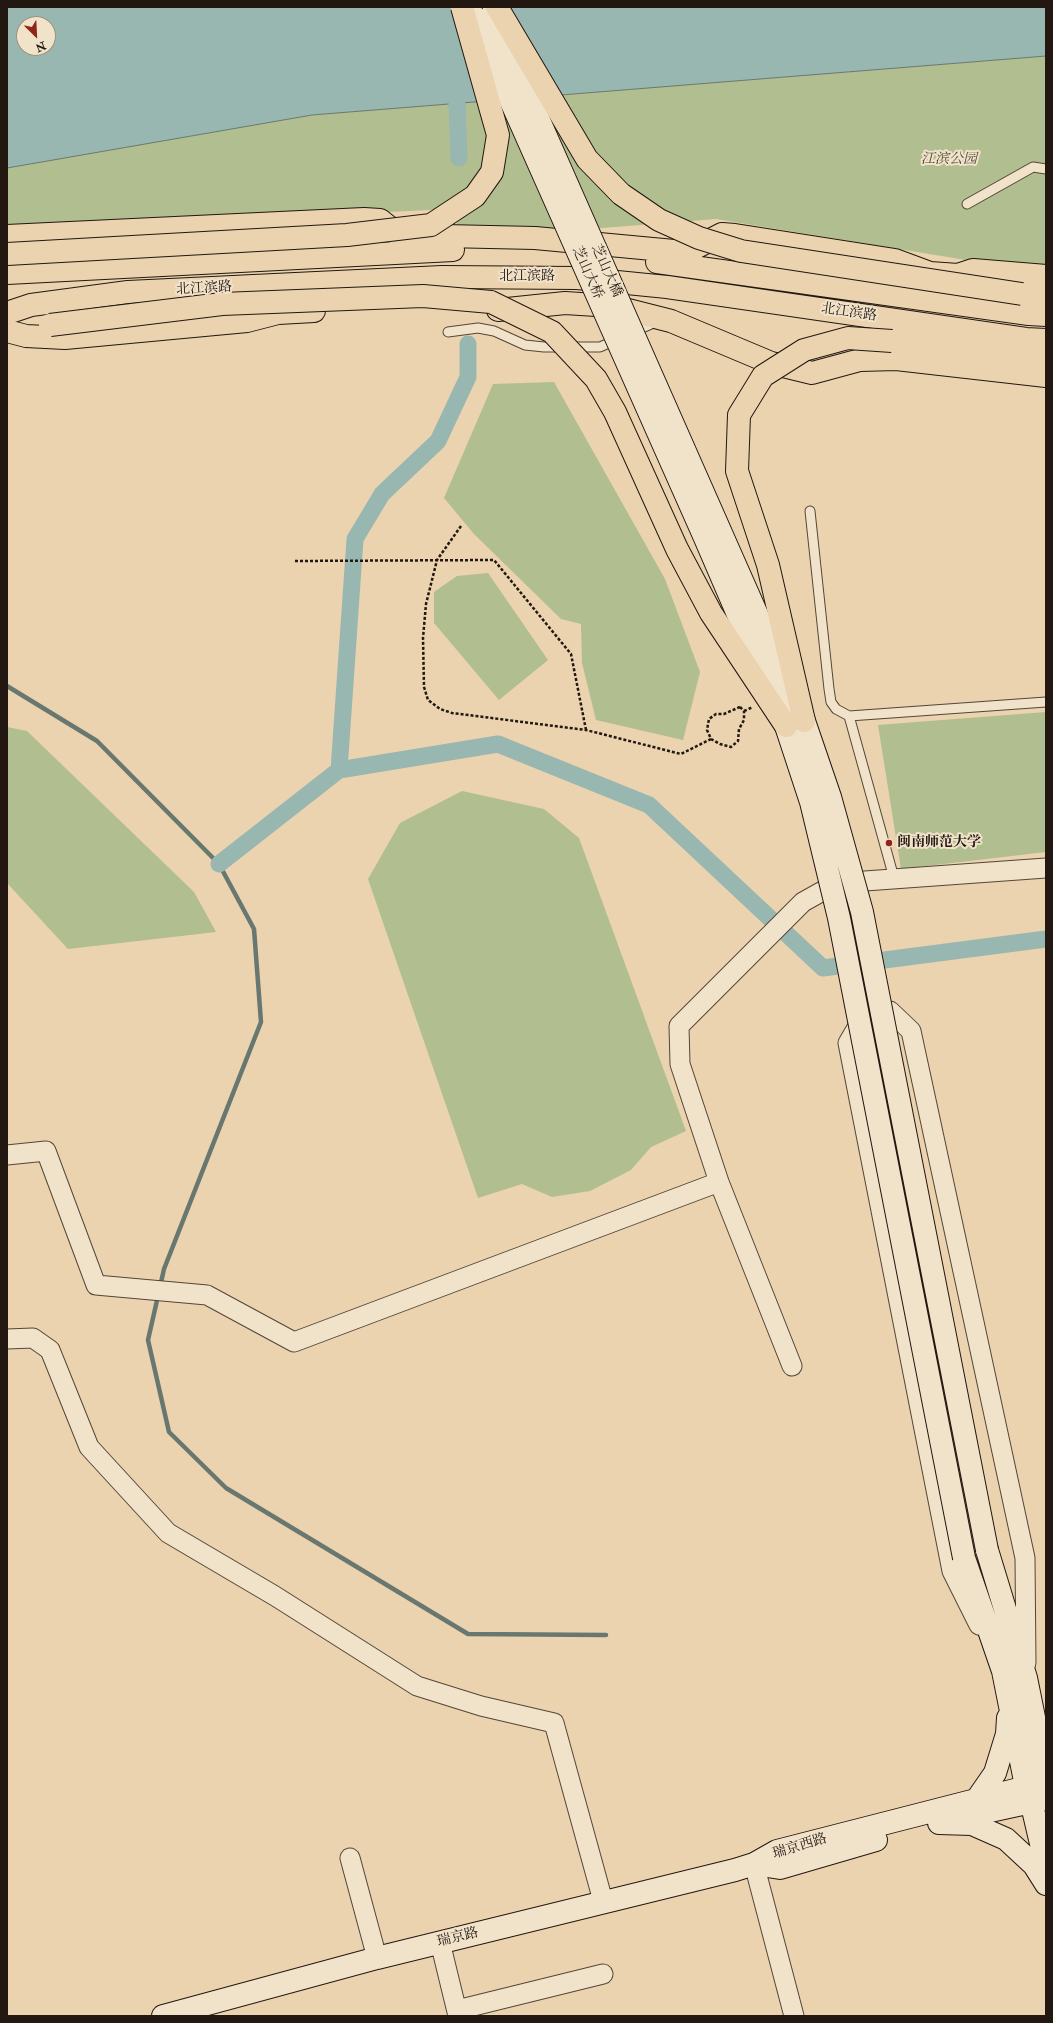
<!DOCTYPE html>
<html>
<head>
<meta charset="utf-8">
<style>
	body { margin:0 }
	#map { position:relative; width:1053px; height:2023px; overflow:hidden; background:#ead3ae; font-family:"IM FELL Double Pica",serif }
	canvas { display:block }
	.frame { position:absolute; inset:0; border:8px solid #221711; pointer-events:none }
	.north { position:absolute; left:16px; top:16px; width:40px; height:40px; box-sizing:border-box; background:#f1e2ca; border:1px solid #9e9180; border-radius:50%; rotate:156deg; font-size:11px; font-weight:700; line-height:16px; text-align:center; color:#221711 }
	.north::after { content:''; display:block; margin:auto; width:14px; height:18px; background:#8f2418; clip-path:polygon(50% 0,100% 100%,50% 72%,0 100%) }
</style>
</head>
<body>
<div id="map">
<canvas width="1053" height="2023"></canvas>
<div class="frame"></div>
<div class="north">N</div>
</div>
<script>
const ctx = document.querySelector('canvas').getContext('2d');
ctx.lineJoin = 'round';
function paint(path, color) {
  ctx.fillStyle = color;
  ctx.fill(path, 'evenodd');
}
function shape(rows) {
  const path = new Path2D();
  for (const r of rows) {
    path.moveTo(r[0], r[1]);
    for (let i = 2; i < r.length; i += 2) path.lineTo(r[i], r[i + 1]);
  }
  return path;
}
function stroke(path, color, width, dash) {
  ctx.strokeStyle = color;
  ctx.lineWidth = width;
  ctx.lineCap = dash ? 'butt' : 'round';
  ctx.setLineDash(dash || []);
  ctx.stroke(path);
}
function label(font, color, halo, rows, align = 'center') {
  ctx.font = font + ' "IM FELL Double Pica","Noto Serif SC",serif';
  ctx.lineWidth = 4;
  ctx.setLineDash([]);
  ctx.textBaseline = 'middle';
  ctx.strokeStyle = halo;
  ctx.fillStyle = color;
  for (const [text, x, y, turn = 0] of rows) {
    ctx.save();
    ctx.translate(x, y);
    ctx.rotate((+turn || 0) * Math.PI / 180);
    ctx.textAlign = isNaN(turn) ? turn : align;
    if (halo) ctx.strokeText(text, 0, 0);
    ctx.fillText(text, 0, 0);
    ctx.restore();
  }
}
paint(shape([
	[1046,56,1046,268,972,261,716,219,463,239,451,209,7,230,7,168,312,115],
	[554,382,665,579,700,672,683,740,596,720,582,663,581,624,561,619,474,534,444,498,493,384],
	[488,573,548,660,499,700,434,623,434,592,457,576],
	[1046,712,1046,852,901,869,878,725],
	[7,727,27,731,194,892,216,932,68,949,7,883],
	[462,791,544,809,579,838,686,1131,651,1147,631,1170,590,1191,552,1197,522,1184,478,1198,368,879,400,823]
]), '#b1be8f');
const water = shape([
	[7,7,1046,7,1046,56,312,115,7,168,7,7],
	[24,24,48,24,48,48,24,48,24,24]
]);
paint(water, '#99b7b1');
stroke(water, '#697771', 1);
stroke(shape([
	[7,686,97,741,219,864,254,929,261,1022,164,1269,160,1287],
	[158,1296,148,1340,169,1432,226,1488,468,1634,606,1635]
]), '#697771', 4.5);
stroke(shape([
	[457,104,459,158],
	[468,344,468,377,438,441,382,494,355,539,339,770,498,744,649,805,823,968,1046,939],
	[219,864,339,770]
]), '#99b7b1', 17);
const lane = shape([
	[967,204,1033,167,1046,169],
	[448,332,478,328,494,331,525,345,544,347,600,347,618,339],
	[631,333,649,325,656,319],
	[810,511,829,689,831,702,836,709,849,716,1046,702],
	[849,716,894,878]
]);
const street = shape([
	[7,1155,46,1151,96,1285,207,1295,294,1342,719,1182,680,1064,679,1026,803,902,837,883,1046,868],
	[719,1182,792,1366],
	[7,1339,33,1338,50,1350,89,1447,168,1533,275,1596,417,1686,481,1706,554,1723,603,1901],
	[979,1625,952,1571,848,1043,865,1014,890,1011,911,1031,1025,1558,1026,1663],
	[350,1858,377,1958],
	[754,1864,794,2016],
	[440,1942,458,2016],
	[457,2010,603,1974]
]);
const secondary = shape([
	[987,1550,1026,1678,1046,1777],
	[964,1558,1003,1671,1026,1786,1031,1801,1046,1865],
	[977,1799,995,1773,1007,1734,1008,1718],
	[981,1813,1045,1799],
	[939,1823,972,1824,1006,1839,1034,1865,1046,1884],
	[754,1864,780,1868,876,1840],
	[163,2016,377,1958,735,1870,754,1864,777,1851,1046,1782]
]);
const primary = shape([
	[7,236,364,219,380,220,399,235,535,238,674,251,693,249,722,234,735,235,895,260,930,273,958,275,973,270,1046,276],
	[657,262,1029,314,1046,315],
	[7,273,453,250],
	[1022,294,1046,296],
	[498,310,565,303,612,306,671,321,771,363,812,373,860,360,896,359,1046,376],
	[7,313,31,305,128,292,442,277,577,278,667,287,1026,339,1046,340],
	[7,331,26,336,65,338,247,321,278,313,314,311],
	[892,341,1046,358]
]);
stroke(lane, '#544638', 11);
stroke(street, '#544638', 21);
stroke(secondary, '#221711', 24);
stroke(primary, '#221711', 24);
stroke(shape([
	[461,526,437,560,426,604,423,638,424,687,428,700,440,709,452,713,586,730,681,754,711,739],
	[295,561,494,560,571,654,586,730],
	[740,707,744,711,744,720,739,729,738,741,731,747,720,744,711,739,707,730,709,719,716,714,724,714,740,707],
	[744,711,753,707]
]), '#221711', 2.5, [3, 2]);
stroke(lane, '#f1e2ca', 9);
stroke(street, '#f1e2ca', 19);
stroke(secondary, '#f1e2ca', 22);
stroke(primary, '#ead3ae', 22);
const secondaryBridge = shape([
	[470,9,705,538,786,726,811,802,839,918,964,1558],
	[492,14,804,721,830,797,862,912,987,1550]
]);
const primaryBridge = shape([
	[497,7,587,159,621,194,659,220,699,238,741,251,1022,294],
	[7,254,347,235,431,225,475,196,492,172,498,135,462,7],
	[50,325,222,304,423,296,491,302,552,332,596,379,615,412,677,549,711,613,786,726],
	[804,721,768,565,737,471,739,415,763,376,804,350,848,338,892,341]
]);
stroke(secondaryBridge, '#221711', 24, []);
stroke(primaryBridge, '#221711', 24, []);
stroke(secondaryBridge, '#f1e2ca', 22);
stroke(primaryBridge, '#ead3ae', 22);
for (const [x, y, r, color] of [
	[889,843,4,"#8f2418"]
]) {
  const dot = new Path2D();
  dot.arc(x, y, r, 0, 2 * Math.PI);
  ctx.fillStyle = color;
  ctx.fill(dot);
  stroke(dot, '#f1e2ca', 1.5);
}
label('italic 14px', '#4d4937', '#f1e2ca', [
	["江滨公园",949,160]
]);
label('14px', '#221711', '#f1e2ca', [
	["芝山大橋",606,271,66],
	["芝山大桥",587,273,66],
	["北江滨路",527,277],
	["北江滨路",204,289,-3],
	["北江滨路",849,313,8],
	["瑞京西路",800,1847,-17],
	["瑞京路",458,1938,-14]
]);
label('bold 14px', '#221711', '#f1e2ca', [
	["闽南师范大学",897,843]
], 'left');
</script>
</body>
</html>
